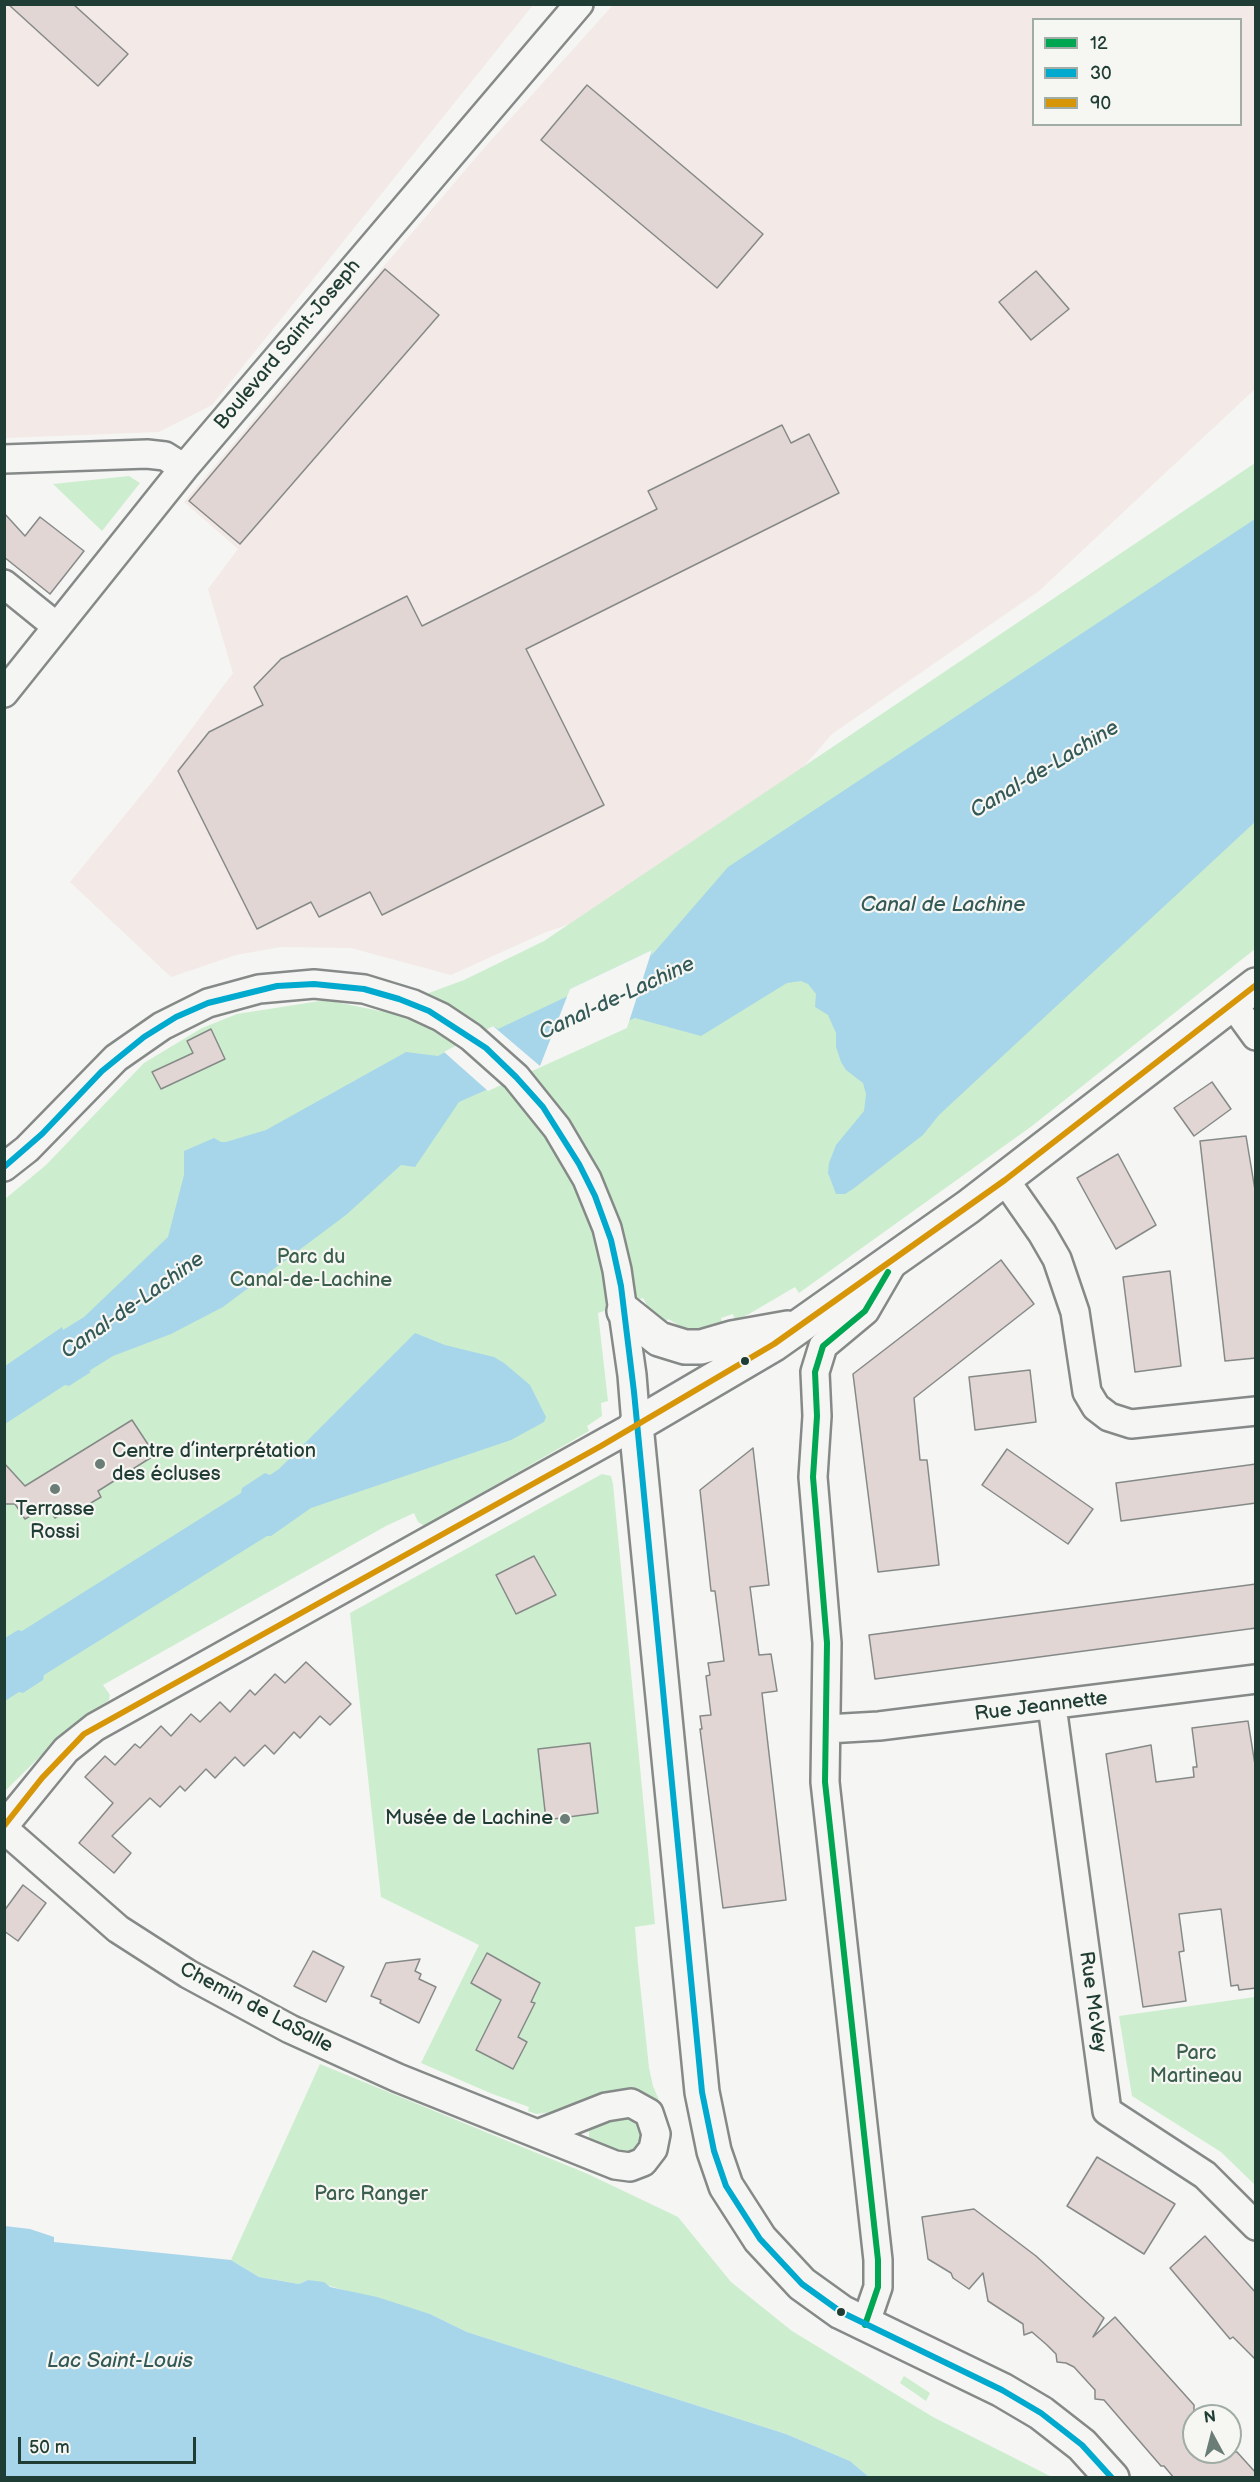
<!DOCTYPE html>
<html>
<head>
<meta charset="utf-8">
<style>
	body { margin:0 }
	#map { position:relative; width:1260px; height:2482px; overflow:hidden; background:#f5f5f3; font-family:"Balsamiq Sans",sans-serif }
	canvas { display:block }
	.frame { position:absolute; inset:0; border:6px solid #1f3d34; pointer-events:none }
	.legend { position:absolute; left:1032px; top:18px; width:210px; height:108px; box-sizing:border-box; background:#f6f6f2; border:2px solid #a0aca6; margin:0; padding:8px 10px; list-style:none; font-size:18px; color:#1f3d34 }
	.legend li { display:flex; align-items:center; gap:12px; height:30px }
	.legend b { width:30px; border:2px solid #a0aca6 }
	.north { position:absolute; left:1182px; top:2404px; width:60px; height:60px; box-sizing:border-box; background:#f6f6f2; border:2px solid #a0aca6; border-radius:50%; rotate:353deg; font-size:16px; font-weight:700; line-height:24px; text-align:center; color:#1f3d34 }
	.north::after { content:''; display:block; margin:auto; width:21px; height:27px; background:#6a7d77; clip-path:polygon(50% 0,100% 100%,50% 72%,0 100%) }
	.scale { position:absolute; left:18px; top:2437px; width:178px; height:27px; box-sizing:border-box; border:3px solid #1f3d34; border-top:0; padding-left:8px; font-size:18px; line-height:21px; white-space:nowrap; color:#1f3d34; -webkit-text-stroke:4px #f6f6f2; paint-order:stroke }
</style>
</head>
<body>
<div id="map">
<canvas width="1260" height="2482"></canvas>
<div class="frame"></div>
<ul class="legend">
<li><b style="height:8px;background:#00a651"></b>12</li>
<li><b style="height:8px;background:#00a9ce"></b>30</li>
<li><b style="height:8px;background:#d79608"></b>90</li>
</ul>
<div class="north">N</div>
<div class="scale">50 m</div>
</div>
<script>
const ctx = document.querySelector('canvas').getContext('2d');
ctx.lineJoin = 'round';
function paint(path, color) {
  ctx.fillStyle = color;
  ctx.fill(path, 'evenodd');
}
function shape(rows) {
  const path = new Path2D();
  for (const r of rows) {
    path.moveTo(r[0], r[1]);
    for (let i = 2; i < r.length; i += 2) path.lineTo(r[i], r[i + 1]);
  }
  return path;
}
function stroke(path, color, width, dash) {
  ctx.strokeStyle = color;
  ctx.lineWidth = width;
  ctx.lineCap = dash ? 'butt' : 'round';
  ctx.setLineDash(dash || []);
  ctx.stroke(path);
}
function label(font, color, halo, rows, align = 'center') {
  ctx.font = font + ' "Balsamiq Sans",sans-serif';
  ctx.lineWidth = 4.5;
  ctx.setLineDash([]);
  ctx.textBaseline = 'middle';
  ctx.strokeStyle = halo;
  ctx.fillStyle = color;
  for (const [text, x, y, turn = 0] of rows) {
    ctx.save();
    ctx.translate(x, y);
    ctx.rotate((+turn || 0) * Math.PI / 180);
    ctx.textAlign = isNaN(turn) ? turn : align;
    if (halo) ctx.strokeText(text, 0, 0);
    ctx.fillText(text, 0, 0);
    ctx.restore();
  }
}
paint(shape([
	[4,5,533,5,212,405,159,432,5,438],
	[613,5,1255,5,1255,389,1039,591,832,734,717,866,594,916,546,932,451,975,351,948,280,947,236,955,171,977,70,882,152,782,233,673,208,589,238,549,184,502,484,148],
	[1034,20,1240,20,1240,124,1034,124]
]), '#f3e9e6');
paint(shape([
	[1255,463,1255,949,1032,1126,799,1293,795,1287,749,1314,735,1320,733,1314,721,1318,723,1324,706,1330,685,1329,668,1319,664,1325,651,1313,643,1298,598,1313,608,1401,601,1403,602,1416,587,1426,589,1431,425,1526,418,1522,414,1513,386,1526,103,1685,110,1695,109,1700,67,1730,5,1791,5,1199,46,1165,144,1063,202,1028,237,1014,326,1000,380,1011,464,980,544,941],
	[129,476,140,483,102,531,53,484],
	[602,1474,611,1476,613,1484,655,1924,635,1927,638,1964,649,2068,653,2086,664,2112,646,2094,626,2089,606,2093,561,2111,536,2114,528,2111,529,2107,490,2093,421,2063,479,1945,381,1897,350,1613],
	[1255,1997,1256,1997,1255,2185,1221,2152,1132,2096,1119,2016],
	[320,2064,588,2174,678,2217,731,2282,792,2331,933,2417,1052,2477,869,2477,850,2461,786,2434,467,2332,430,2314,308,2280,299,2284,259,2277,231,2260],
	[626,2117,642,2127,641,2141,632,2151,619,2152,589,2139,589,2128,613,2118],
	[904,2376,930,2393,926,2401,900,2383]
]), '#cceece');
paint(shape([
	[1255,519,1255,822,939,1115,923,1135,853,1189,845,1194,836,1194,828,1173,829,1163,836,1145,864,1111,866,1094,863,1083,846,1070,841,1062,836,1047,836,1033,828,1015,815,1007,816,994,808,984,801,981,787,983,701,1036,635,1018,628,1021,627,1028,621,1030,459,1102,415,1167,401,1165,346,1215,223,1307,171,1334,113,1356,89,1371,91,1372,69,1386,65,1385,5,1424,5,1366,62,1327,63,1330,84,1317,168,1237,184,1175,184,1151,214,1138,221,1142,226,1142,266,1130,406,1052,438,1056,493,1026,498,1029,568,996,570,989,652,950,651,956,728,867],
	[415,1333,445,1345,494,1357,504,1363,530,1385,546,1417,544,1422,511,1440,311,1508,271,1536,267,1536,44,1675,43,1680,23,1693,19,1692,5,1701,5,1638,18,1630,22,1631,241,1493,242,1488,265,1473,270,1475,279,1469],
	[5,2226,30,2229,54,2237,54,2242,231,2260,259,2277,299,2284,308,2280,324,2282,330,2287,377,2297,430,2314,467,2332,786,2434,850,2461,869,2477,5,2477]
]), '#a7d6ea');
paint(shape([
	[652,950,627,1028,488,1091,444,1052,493,1026,540,1066,570,989]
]), '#f5f5f3');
const building = shape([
	[8,4,73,4,128,54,98,86,8,4],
	[587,85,763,234,717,288,541,140,587,85],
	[385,269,439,315,240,544,189,501,385,269],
	[1036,271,1069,309,1031,340,999,302,1036,271],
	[782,425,791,443,809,434,839,493,526,649,604,805,382,915,370,892,319,917,311,902,257,929,178,771,209,732,263,705,254,687,281,659,407,596,422,626,657,509,648,491,782,425],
	[4,513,25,536,40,517,84,551,50,594,4,557,4,513],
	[211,1029,225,1059,161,1089,152,1072,193,1053,187,1041,211,1029],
	[1212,1082,1231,1109,1194,1136,1174,1108,1212,1082],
	[1246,1136,1256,1196,1256,1358,1225,1361,1200,1141,1246,1136],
	[1118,1154,1156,1225,1116,1249,1077,1178,1118,1154],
	[1001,1260,1034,1304,914,1398,920,1460,927,1460,939,1565,878,1572,853,1374,1001,1260],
	[1170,1271,1181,1366,1135,1372,1123,1277,1170,1271],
	[1030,1370,1036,1422,975,1430,969,1377,1030,1370],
	[132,1420,155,1455,98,1491,101,1497,79,1510,76,1505,55,1518,47,1506,25,1519,15,1504,4,1504,4,1463,25,1486,132,1420],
	[753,1448,769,1585,750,1587,759,1655,771,1654,777,1691,762,1693,786,1900,723,1908,700,1729,702,1729,700,1716,711,1715,706,1676,710,1675,708,1663,724,1661,715,1591,711,1591,700,1490,753,1448],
	[1007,1449,1093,1509,1068,1544,982,1485,1007,1449],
	[1256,1464,1256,1503,1121,1521,1116,1483,1256,1464],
	[534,1556,556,1595,516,1614,496,1575,534,1556],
	[1256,1584,1256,1628,875,1679,869,1635,1256,1584],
	[306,1662,351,1704,330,1725,320,1716,300,1738,294,1732,274,1754,265,1745,244,1766,235,1757,215,1778,206,1769,185,1791,180,1786,160,1807,150,1798,112,1836,131,1853,114,1873,79,1843,113,1803,85,1777,105,1756,115,1765,135,1744,140,1748,161,1726,171,1736,191,1714,200,1722,220,1702,230,1712,250,1690,255,1695,275,1674,285,1683,306,1662],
	[1248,1721,1256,1771,1256,1988,1239,1990,1238,1985,1231,1986,1221,1909,1179,1914,1184,1951,1179,1952,1186,2001,1143,2007,1106,1754,1151,1745,1156,1782,1194,1777,1193,1767,1197,1767,1192,1728,1248,1721],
	[590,1743,598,1813,546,1820,538,1749,590,1743],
	[23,1885,46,1903,18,1941,4,1931,4,1911,23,1885],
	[313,1951,344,1967,326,2002,294,1986,313,1951],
	[487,1953,540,1983,531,2002,535,2003,518,2037,527,2042,513,2069,476,2050,501,2000,471,1983,487,1953],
	[420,1959,415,1971,421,1974,419,1979,436,1987,419,2023,380,2003,381,2000,371,1996,386,1963,420,1959],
	[1097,2157,1175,2204,1144,2254,1067,2206,1097,2157],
	[974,2209,1036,2256,1104,2318,1093,2337,1115,2317,1194,2405,1194,2452,1237,2452,1256,2473,1256,2478,1174,2478,1164,2466,1161,2466,1104,2400,1095,2399,1095,2390,1074,2367,1066,2363,1057,2362,1056,2354,1047,2345,1032,2332,1024,2335,1023,2324,988,2301,983,2273,969,2289,953,2278,951,2273,928,2259,922,2217,974,2209],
	[1205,2236,1256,2293,1256,2360,1233,2337,1230,2339,1170,2268,1205,2236]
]);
paint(building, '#e1d6d4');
stroke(building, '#858a88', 1.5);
const minor = shape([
	[4,459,147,454,165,456,184,468],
	[4,584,56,626],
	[4,693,184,468,579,4],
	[1232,1003,1256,1036],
	[4,1167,27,1149,116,1058,162,1026,208,1003,259,989,314,984,364,989,413,1004,441,1017,471,1037,516,1077,557,1128,587,1179,607,1228,617,1270,632,1375,636,1425,95,1727,66,1750,4,1826],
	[1005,1180,1042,1233,1057,1259,1075,1312,1087,1392,1096,1407,1109,1417,1131,1424,1256,1411],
	[1052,1706,1107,2111,1205,2175,1256,2226],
	[827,1729,879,1726,1256,1679],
	[4,1829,118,1929,188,1974,290,2029,398,2078,615,2165,630,2167,643,2162,653,2149,656,2134,649,2113,631,2103,606,2107,540,2133],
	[865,2325,878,2287,878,2260,825,1782,827,1643,813,1477,817,1416,815,1372,823,1346,865,1311,894,1261]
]);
const major = shape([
	[624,1311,659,1339,685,1347,701,1347,732,1338,788,1328],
	[1112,2478,1082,2445,1041,2413,1002,2390,841,2312,802,2284,760,2239,726,2186,714,2151,702,2092,636,1425,774,1344,968,1207,1256,985]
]);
stroke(minor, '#858a88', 32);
stroke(major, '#858a88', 38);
stroke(minor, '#f5f5f3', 27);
stroke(major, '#f5f5f3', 33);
stroke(shape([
	[865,2325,878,2287,878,2260,825,1782,827,1643,813,1477,817,1416,815,1372,823,1346,865,1311,888,1272]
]), '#00a651', 6);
stroke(shape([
	[4,1167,42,1134,102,1071,144,1037,176,1017,208,1003,277,986,314,984,364,989,399,999,429,1011,486,1048,516,1077,543,1107,579,1164,595,1196,611,1240,621,1286,634,1392,702,2092,714,2151,726,2186,760,2239,802,2284,841,2312,1002,2390,1041,2413,1082,2445,1112,2478]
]), '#00a9ce', 6);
stroke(shape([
	[4,1826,42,1778,84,1734,601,1446,774,1344,1005,1180,1256,985]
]), '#d79608', 6);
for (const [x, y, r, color] of [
	[745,1361,5,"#1f3d34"],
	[100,1464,6,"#6a7d77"],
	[55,1489,6,"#6a7d77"],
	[565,1819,6,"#6a7d77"],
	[841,2312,5,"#1f3d34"]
]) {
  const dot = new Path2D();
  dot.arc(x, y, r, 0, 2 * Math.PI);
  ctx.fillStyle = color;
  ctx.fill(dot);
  stroke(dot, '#f6f6f2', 2);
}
label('20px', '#1f3d34', '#f6f6f2', [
	["Boulevard Saint-Joseph",288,345,-50],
	["Rue Jeannette",1041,1707,-7],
	["Rue McVey",1092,2002,82],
	["Chemin de LaSalle",256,2008,28]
]);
label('20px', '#3b5f4d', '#f6f6f2', [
	["Parc du",311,1258],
	["Canal-de-Lachine",311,1281],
	["Parc",1196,2054],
	["Martineau",1196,2077],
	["Parc Ranger",371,2195]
]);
label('20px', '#1f3d34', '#f6f6f2', [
	["Centre d’interprétation",112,1452],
	["des écluses",112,1475],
	["Terrasse",55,1510,"center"],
	["Rossi",55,1533,"center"],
	["Musée de Lachine",553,1819,"right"]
], 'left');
label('italic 21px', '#335958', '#f6f6f2', [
	["Canal-de-Lachine",1045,770,-31],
	["Canal de Lachine",943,906],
	["Canal-de-Lachine",617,999,-25],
	["Canal-de-Lachine",133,1306,-35],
	["Lac Saint-Louis",120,2362]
]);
</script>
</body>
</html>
